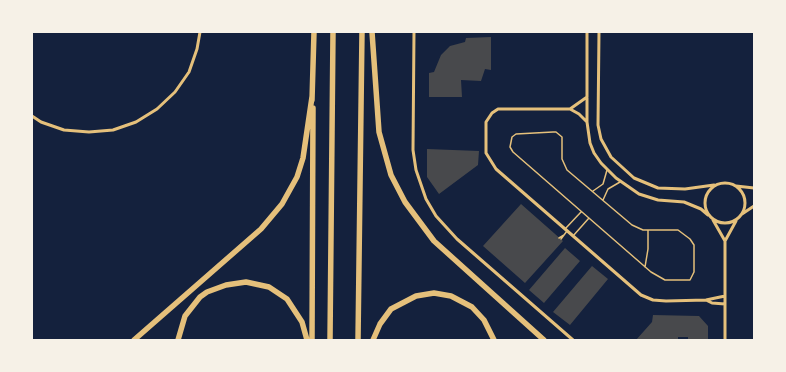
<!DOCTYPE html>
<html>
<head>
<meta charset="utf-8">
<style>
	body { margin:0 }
	#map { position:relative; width:786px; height:372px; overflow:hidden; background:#14213d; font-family:"Noto Sans",sans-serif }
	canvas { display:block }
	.frame { position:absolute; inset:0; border:33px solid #f6f1e7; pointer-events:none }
</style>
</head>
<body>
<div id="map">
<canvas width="786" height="372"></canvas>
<div class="frame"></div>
</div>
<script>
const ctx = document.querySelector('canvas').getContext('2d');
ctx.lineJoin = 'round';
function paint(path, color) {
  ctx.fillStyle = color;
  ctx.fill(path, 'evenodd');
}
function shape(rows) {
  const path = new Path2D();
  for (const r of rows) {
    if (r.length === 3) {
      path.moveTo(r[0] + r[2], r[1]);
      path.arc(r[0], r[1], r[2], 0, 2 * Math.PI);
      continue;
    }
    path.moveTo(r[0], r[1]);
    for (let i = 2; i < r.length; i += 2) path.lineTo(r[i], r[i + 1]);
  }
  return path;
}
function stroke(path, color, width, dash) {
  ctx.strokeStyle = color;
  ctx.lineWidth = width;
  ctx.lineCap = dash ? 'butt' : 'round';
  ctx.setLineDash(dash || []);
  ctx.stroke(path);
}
paint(shape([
	[491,37,491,70,485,69,481,81,461,80,462,97,429,97,429,73,434,72,441,55,450,46,465,42,466,38],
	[427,149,479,151,478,165,439,194,427,177],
	[521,204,563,241,525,283,483,246],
	[565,248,580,261,544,303,529,290],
	[592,266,608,279,570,325,553,312],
	[653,315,699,316,708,326,708,340,688,340,688,337,678,337,678,340,636,340,652,322]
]), '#48494c');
stroke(shape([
	[553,132,556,132,562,137,562,159,567,170,632,225,643,230,678,230,690,239,694,245,694,272,690,280,665,280,651,272,513,152,510,147,512,137,516,134,553,132],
	[593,191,603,184,607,170],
	[603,200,608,189,620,182],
	[565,229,581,212],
	[573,236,589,218],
	[559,238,564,235],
	[561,239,567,231],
	[645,267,648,249,648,230]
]), '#e5c07b', 1.5);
stroke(shape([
	[414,32,413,150,416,170,426,199,436,216,457,239,573,340],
	[587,32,587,122,590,143,594,153,601,163,616,178,639,194,658,200,684,202,701,209,708,215],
	[599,32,598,125,601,139,611,157,634,178,658,188,685,189,714,185],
	[570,109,587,97],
	[32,116,41,122,64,130,89,132,113,130,136,122,157,109,175,92,189,72,197,49,200,32],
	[587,122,579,114,570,109,498,109,492,113,486,122,486,153,496,169,641,295,653,300,666,301,706,300,725,296],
	[725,203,20],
	[736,186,754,188],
	[742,214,754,206],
	[713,220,725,241],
	[706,300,712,303,725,304],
	[725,340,725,241,736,221]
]), '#e5c07b', 3);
stroke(shape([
	[372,32,379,132,391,175,405,202,434,241,544,340],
	[312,100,314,32],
	[134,340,261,229,282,204,297,177,303,158,312,97],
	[178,340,185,316,200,297,207,292,226,285,246,282,269,287,287,299,302,322,307,340],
	[312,340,313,108],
	[330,340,333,32],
	[358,340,362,32],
	[373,340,380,324,391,309,416,296,434,293,451,296,472,307,484,320,494,340]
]), '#e5c07b', 5.5);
</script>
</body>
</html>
